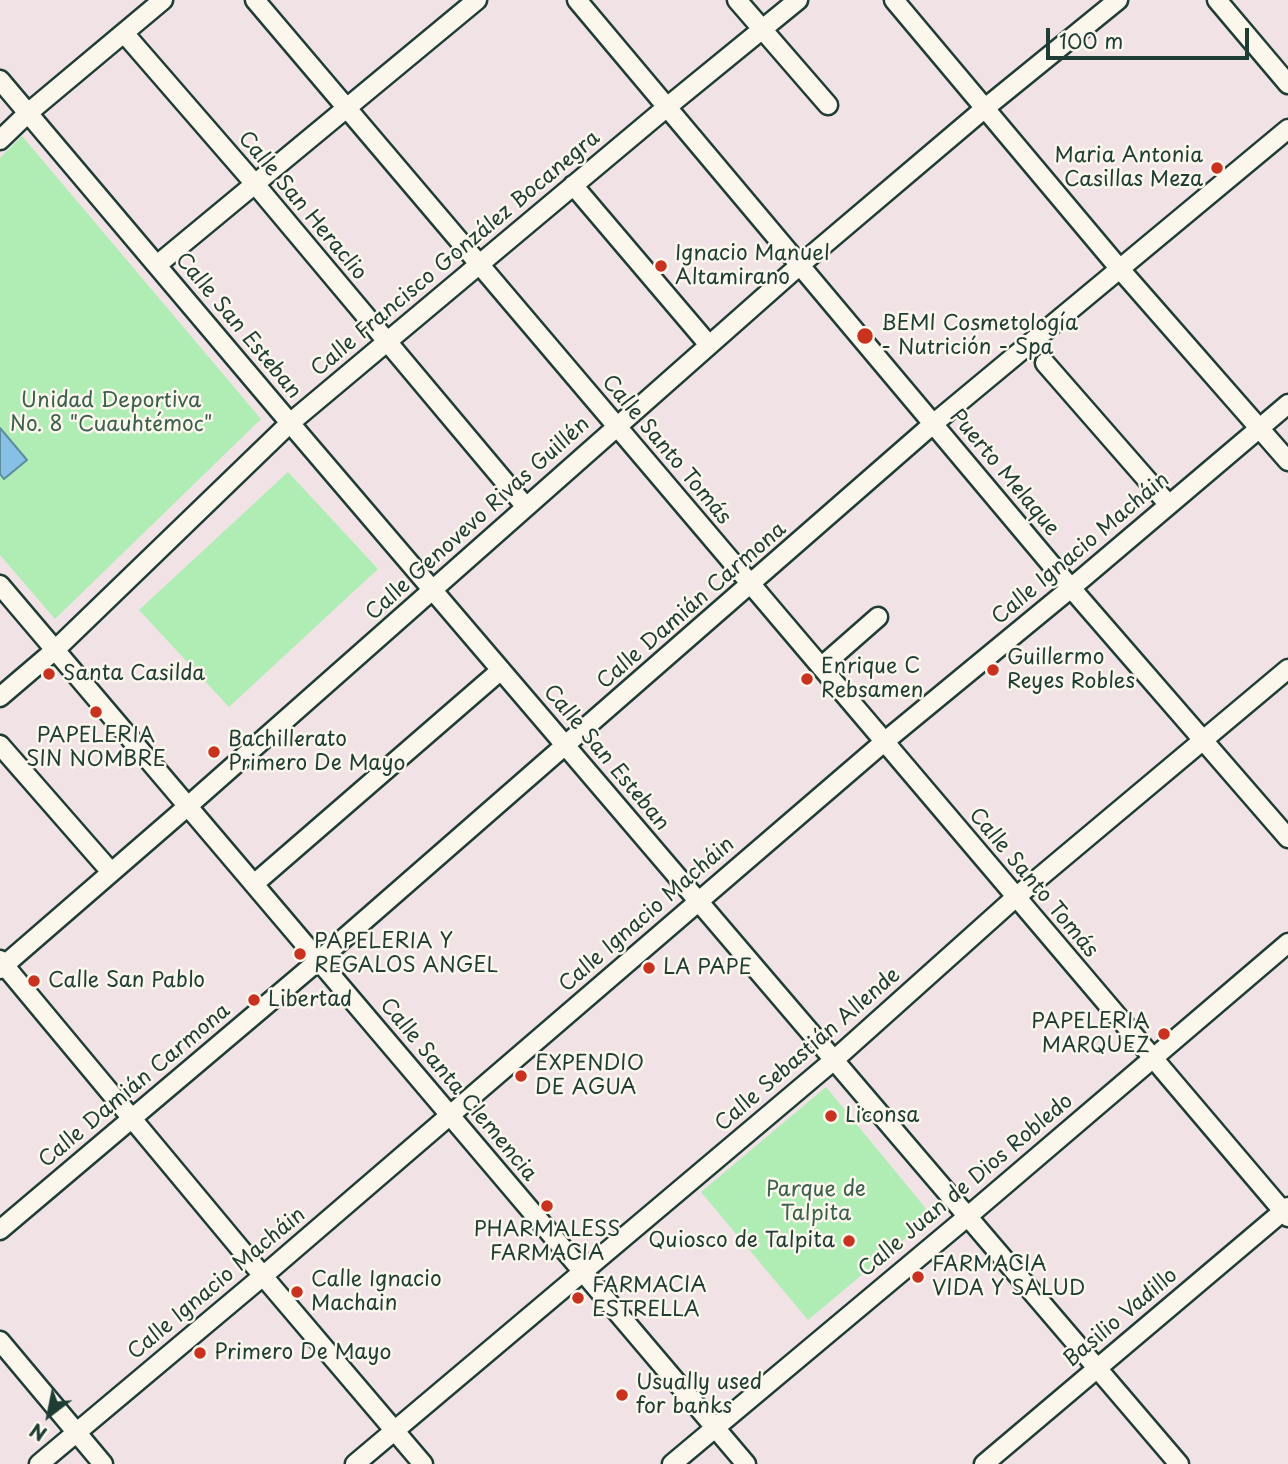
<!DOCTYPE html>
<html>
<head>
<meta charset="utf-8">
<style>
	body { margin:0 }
	#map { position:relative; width:1288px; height:1464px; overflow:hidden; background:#f1e2e6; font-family:"Playpen Sans",sans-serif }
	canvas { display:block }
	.north { position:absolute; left:14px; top:1380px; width:70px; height:70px; -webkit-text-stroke:5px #fbf7ec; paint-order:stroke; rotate:212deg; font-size:19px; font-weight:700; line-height:28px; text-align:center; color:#1f3d34 }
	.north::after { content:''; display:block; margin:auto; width:24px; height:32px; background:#1f3d34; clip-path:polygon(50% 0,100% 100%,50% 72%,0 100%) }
	.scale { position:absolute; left:1046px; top:28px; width:203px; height:32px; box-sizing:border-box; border:4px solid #1f3d34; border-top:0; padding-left:9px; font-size:21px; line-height:24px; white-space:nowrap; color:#1f3d34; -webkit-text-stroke:5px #fbf7ec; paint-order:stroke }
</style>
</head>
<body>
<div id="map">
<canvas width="1288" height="1464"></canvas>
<div class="north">N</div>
<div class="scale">100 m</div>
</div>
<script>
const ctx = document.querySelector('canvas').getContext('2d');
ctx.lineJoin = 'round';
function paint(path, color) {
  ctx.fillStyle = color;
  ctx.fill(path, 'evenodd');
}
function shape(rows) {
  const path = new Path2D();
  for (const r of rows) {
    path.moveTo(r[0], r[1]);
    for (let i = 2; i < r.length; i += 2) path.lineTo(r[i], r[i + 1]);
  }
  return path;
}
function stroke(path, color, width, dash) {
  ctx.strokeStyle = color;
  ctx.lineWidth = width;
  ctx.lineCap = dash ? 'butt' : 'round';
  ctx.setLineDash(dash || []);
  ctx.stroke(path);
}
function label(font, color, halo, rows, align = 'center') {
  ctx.font = font + ' "Playpen Sans",sans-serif';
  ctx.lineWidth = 5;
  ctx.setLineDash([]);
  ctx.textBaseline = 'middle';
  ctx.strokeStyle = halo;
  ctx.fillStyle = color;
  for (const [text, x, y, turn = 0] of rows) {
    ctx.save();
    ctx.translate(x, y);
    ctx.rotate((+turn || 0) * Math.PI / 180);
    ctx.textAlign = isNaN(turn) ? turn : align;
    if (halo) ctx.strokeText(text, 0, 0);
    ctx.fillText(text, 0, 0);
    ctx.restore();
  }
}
paint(shape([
	[22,136,261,419,55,619,0,555,0,158],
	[288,472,378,569,229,707,139,610],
	[826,1087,932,1216,808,1320,701,1192]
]), '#afedb4');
const water = shape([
	[0,428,27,460,4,479,0,474,0,428]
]);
paint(water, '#86c1e5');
stroke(water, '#5d8c9e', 2);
const minor = shape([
	[255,0,1288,1217],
	[577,0,1071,588,1288,838],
	[737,0,828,105],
	[894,0,1119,268,1288,461],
	[1217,0,1288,84],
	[124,33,255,184,526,507],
	[0,80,290,423,1179,1464],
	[0,140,28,113,163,0],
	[573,185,709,345],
	[157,265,477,0],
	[1045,363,1169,505],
	[0,585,746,1464],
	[821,667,878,617],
	[0,697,55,650,290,423,667,107,798,0],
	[0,745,111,872],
	[254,884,501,670],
	[0,960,263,1276,423,1464],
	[0,969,188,806,800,265,984,109,1118,0],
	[0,1230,318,961,933,424,1288,129],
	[0,1341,103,1464],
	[39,1464,263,1276,884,742,1071,588,1288,404],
	[355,1464,834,1060,1016,897,1288,669],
	[672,1464,967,1217,1288,943],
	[984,1464,1288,1207]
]);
stroke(minor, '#1f3d34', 23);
stroke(minor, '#fbf7ec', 18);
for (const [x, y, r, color] of [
	[1217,168,7,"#c8321e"],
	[661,266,7,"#c8321e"],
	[865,336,9,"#c8321e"],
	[993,670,7,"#c8321e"],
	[49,674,7,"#c8321e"],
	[807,679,7,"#c8321e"],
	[96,712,7,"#c8321e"],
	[214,752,7,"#c8321e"],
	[300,954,7,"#c8321e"],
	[649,968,7,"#c8321e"],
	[34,981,7,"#c8321e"],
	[254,1000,7,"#c8321e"],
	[1164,1034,7,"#c8321e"],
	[521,1076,7,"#c8321e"],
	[831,1116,7,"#c8321e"],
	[547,1206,7,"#c8321e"],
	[849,1241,7,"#c8321e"],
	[918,1277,7,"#c8321e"],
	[297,1292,7,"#c8321e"],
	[578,1298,7,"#c8321e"],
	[200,1353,7,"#c8321e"],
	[622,1395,7,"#c8321e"]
]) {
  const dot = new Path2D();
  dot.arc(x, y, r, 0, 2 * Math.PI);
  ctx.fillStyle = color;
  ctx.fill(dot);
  stroke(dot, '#fbf7ec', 2.5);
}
label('21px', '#1f3d34', '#fbf7ec', [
	["Maria Antonia",1203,156,"right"],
	["Casillas Meza",1203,180,"right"],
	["Ignacio Manuel",675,254],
	["Altamirano",675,278],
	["BEMI Cosmetología",881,324],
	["- Nutrición - Spa",881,348],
	["Guillermo",1007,658],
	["Reyes Robles",1007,682],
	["Enrique C",821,667],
	["Rebsamen",821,691],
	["Santa Casilda",63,674],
	["PAPELERIA",96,736,"center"],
	["SIN NOMBRE",96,760,"center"],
	["Bachillerato",228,740],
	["Primero De Mayo",228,764],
	["PAPELERIA Y",314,942],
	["REGALOS ANGEL",314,966],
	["LA PAPE",663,968],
	["Calle San Pablo",48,981],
	["Libertad",268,1000],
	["PAPELERIA",1150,1022,"right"],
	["MARQUEZ",1150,1046,"right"],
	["EXPENDIO",535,1064],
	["DE AGUA",535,1088],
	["Liconsa",845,1116],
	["PHARMALESS",547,1230,"center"],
	["FARMACIA",547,1254,"center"],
	["Quiosco de Talpita",835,1241,"right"],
	["FARMACIA",932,1265],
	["VIDA Y SALUD",932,1289],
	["Calle Ignacio",311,1280],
	["Machain",311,1304],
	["FARMACIA",592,1286],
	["ESTRELLA",592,1310],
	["Primero De Mayo",214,1353],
	["Usually used",636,1383],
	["for banks",636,1407]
], 'left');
label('21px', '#1f3d34', '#fbf7ec', [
	["Calle San Heraclio",302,206,50],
	["Calle Francisco González Bocanegra",456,254,-40],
	["Calle San Esteban",238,326,50],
	["Calle Santo Tomás",666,450,50],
	["Puerto Melaque",1004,473,50],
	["Calle Genovevo Rivas Guillén",478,519,-42],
	["Calle Ignacio Macháin",1081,549,-40],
	["Calle Damián Carmona",692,606,-41],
	["Calle San Esteban",606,758,50],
	["Calle Santo Tomás",1033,883,50],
	["Calle Ignacio Macháin",647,915,-41],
	["Calle Sebastián Allende",808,1050,-41],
	["Calle Damián Carmona",135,1086,-40],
	["Calle Santa Clemencia",458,1090,50],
	["Calle Juan de Dios Robledo",966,1186,-40],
	["Calle Ignacio Macháin",217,1284,-40],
	["Basilio Vadillo",1121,1318,-40]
]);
label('21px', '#3c604e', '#fbf7ec', [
	["Unidad Deportiva",111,401],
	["No. 8 \"Cuauhtémoc\"",111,425],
	["Parque de",816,1190],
	["Talpita",816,1214]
]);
</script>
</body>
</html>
